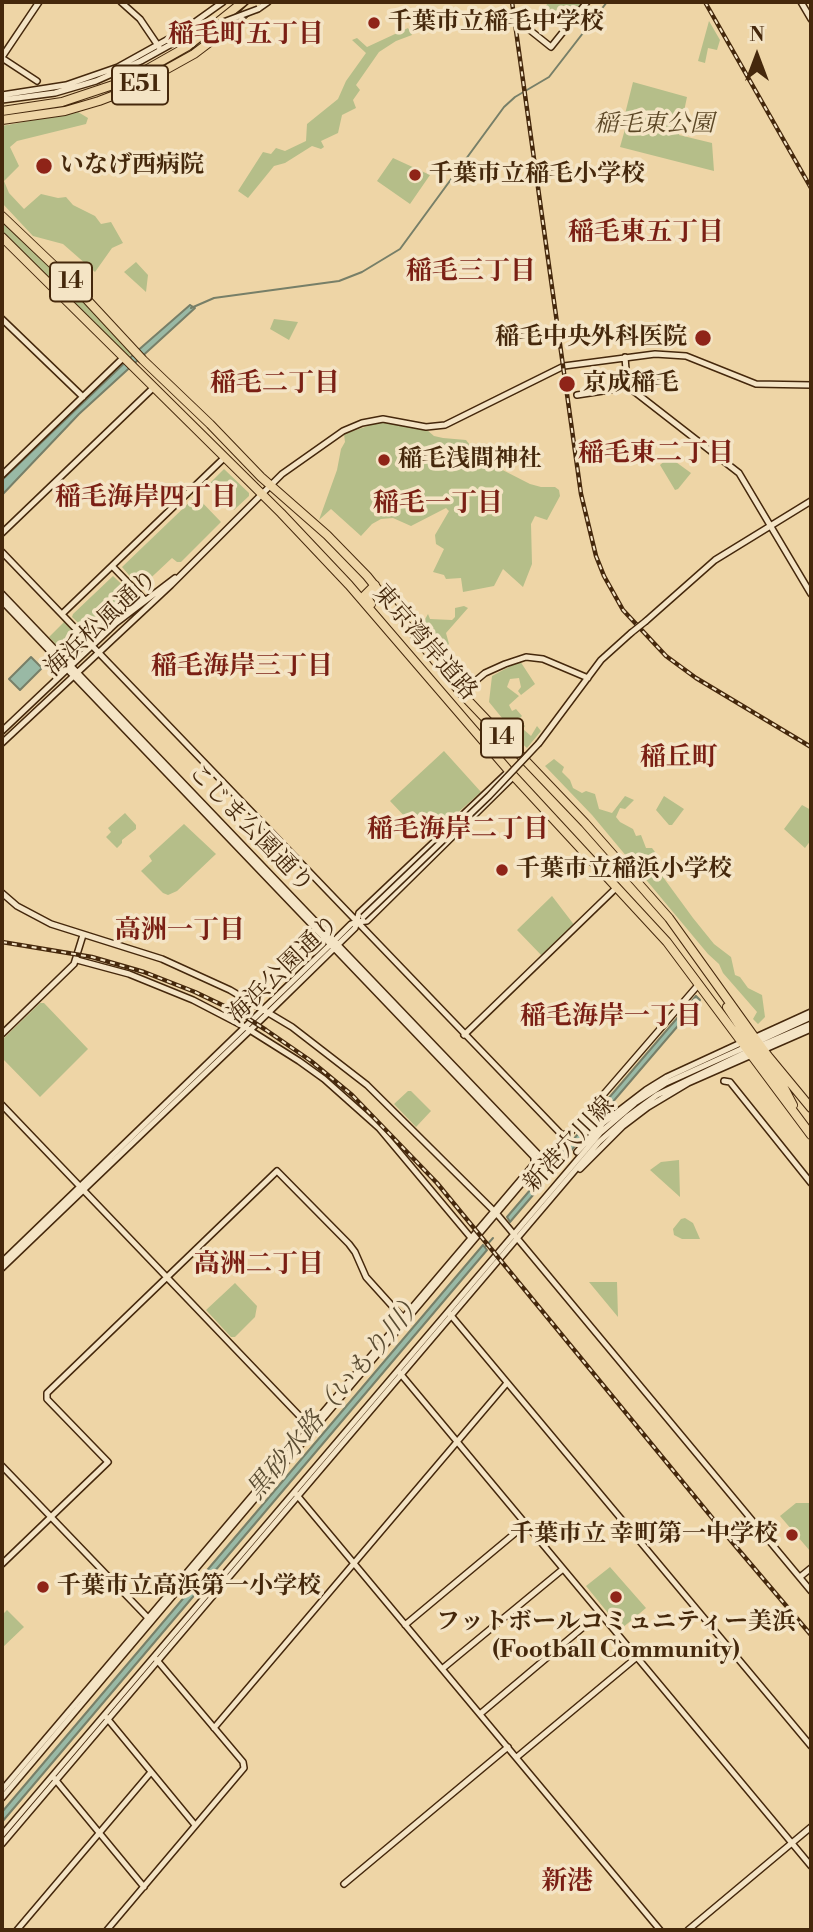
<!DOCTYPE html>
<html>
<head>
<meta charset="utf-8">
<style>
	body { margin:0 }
	#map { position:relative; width:813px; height:1932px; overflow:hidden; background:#eed5a6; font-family:"Libre Bodoni",serif }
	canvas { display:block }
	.frame { position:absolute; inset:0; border:4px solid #45280c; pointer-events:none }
	.north { position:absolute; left:722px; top:21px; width:70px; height:70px; -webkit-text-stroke:5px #f4e4c5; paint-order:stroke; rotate:0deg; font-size:19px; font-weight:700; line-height:28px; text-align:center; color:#45280c }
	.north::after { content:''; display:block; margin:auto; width:24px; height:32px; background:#45280c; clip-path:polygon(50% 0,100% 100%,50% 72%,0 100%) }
</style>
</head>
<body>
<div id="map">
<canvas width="813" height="1932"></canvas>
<div class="frame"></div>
<div class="north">N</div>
</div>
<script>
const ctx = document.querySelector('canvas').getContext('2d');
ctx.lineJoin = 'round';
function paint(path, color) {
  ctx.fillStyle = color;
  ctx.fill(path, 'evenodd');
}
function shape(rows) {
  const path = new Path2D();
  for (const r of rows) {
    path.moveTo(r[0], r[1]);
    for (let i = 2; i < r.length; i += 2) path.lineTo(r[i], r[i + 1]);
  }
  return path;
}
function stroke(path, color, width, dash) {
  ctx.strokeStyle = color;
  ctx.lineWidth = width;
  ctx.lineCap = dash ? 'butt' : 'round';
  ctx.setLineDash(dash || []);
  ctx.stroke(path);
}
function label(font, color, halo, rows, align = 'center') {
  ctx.font = font + ' "Libre Bodoni","Noto Serif JP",serif';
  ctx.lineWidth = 7;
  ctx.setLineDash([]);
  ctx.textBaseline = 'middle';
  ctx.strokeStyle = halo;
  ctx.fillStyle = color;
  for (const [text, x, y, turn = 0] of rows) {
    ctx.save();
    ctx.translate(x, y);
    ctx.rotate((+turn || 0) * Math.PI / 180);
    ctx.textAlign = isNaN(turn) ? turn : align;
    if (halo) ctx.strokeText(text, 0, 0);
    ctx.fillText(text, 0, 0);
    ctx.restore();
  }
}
paint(shape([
	[548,2,582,2,584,3,562,27,543,12],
	[709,21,720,40,717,50,708,48,705,63,698,61],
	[408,28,412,35,396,41,379,52,356,85,360,90,353,100,356,108,342,115,338,133,321,141,324,147,321,149,312,146,285,163,274,166,248,198,238,191,263,152,271,154,276,148,285,151,306,141,307,124,338,99,346,81,366,53,352,40,357,38,367,47],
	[633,82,687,97,679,135,712,143,714,171,620,147,629,115,625,114],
	[78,112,88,118,86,124,17,141,10,147,19,166,4,181,9,193,24,209,41,194,58,198,66,197,73,205,95,216,101,224,111,222,123,243,112,248,95,272,63,244,33,236,2,203,2,126],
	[393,158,430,175,410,204,377,181],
	[2,221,79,296,132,354,128,357,2,233],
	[136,262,148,275,146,292,124,272],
	[274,319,298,322,289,340,270,329],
	[380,422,427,430,434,436,443,438,466,440,481,459,530,484,541,487,555,487,559,490,560,496,547,520,535,516,531,524,532,564,523,587,503,569,494,586,463,592,461,578,446,579,444,575,433,572,444,549,436,544,435,535,449,511,446,508,411,526,393,518,381,519,372,524,361,536,331,509,319,520,337,470,341,449,345,442,344,434],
	[669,457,691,473,678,489,675,490,660,465],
	[224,469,249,493,249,496,234,510,208,485],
	[196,496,221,522,181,562,177,562,172,558,140,588,122,567],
	[113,576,133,595,91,635,72,617,73,614],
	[464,606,468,608,446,633,449,644,446,646,441,639,433,644,437,638,424,621,428,614,430,619,452,620,455,617,455,608],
	[64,622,84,642,73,653,64,653,49,637],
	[520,661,535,684,521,695,518,691,521,687,519,678,510,679,507,687,519,696,509,705,512,711,516,709,522,716,519,719,525,726,523,729,531,736,537,726,541,731,527,748,509,732,511,729,489,702,492,676],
	[444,751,481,792,427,840,390,801],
	[554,759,564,767,562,772,570,780,573,788,582,793,586,791,595,794,599,809,612,813,625,796,634,800,625,809,620,808,616,817,620,822,633,829,636,836,641,835,646,848,652,848,655,852,649,857,652,862,693,918,714,944,731,957,735,975,740,977,748,988,762,995,765,1017,758,1024,753,1019,757,1012,723,973,719,964,708,954,592,815,545,766],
	[664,796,684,809,672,825,669,825,656,810],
	[802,805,811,810,811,840,805,848,784,829],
	[125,813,136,825,136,829,122,840,122,843,117,848,106,837,111,832,108,828],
	[184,824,216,854,177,891,168,895,163,893,141,871,152,861,149,856],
	[552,896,575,926,543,957,517,930],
	[40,1003,44,1003,88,1049,40,1097,2,1058,2,1040],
	[408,1091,411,1091,431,1111,416,1127,394,1104],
	[679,1160,680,1197,650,1170,661,1162],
	[685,1218,693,1223,700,1239,682,1239,674,1235,673,1229,681,1219],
	[589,1282,617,1282,618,1317],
	[235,1283,257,1306,255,1317,235,1337,231,1337,206,1310],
	[796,1503,811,1503,810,1551,780,1516],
	[610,1567,646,1608,621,1629,586,1586],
	[7,1610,24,1627,2,1648,2,1615]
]), '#b5be89');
const water = shape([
	[190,305,195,308,79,414,2,495,2,480,135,353,190,305],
	[31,657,42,668,20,690,9,679,31,657],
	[696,996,700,1000,510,1222,507,1217,696,996],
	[483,1245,487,1250,2,1822,2,1812,483,1245]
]);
paint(water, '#99b9a5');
stroke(water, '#777f68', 2);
stroke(shape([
	[191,308,214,298,339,281,362,272,400,249,504,107,515,97,549,77,607,2],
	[485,1247,493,1238]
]), '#777f68', 2);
const secondary = shape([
	[121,2,140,19,159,47],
	[801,2,811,19],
	[258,9,268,2],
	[526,27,551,47,587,2],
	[2,57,39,2],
	[2,58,37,81],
	[2,95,66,85,118,67,181,32,223,2],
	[2,100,55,93,96,81,141,61,186,36],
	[2,319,83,397],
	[625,357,627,382,631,389,739,473,811,594],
	[577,395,629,387],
	[2,475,124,357],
	[2,533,153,388],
	[2,552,562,1135,571,1132,699,984],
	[112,566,145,600],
	[2,594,539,1155,539,1163,2,1798],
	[2,601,534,1157,534,1164,2,1790],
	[62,614,224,458],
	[646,621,715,560,811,501],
	[461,693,485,673,505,664,526,657,543,659,588,678],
	[2,731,116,623,175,578],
	[2,743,171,585,282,474,343,431,362,423,383,419,426,427,445,425,564,366,655,354,686,356,756,384,811,385],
	[539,743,601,660,631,633],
	[2,893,17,906,51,924,162,959,230,990,292,1027,367,1085,497,1214,811,1591],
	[357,922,367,921,514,776],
	[77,960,129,974,193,1000,245,1027,299,1061,324,1079,379,1128,472,1239],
	[2,1034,74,964,83,935],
	[464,1035,617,887],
	[754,1038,811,1012],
	[757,1042,811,1017],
	[760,1046,811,1024],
	[763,1050,811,1029],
	[724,1081,730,1082,811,1183],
	[2,1105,312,1429],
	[577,1152,603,1123,646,1090,667,1077,745,1041],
	[580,1169,623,1126,648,1107,688,1083,754,1054],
	[2,1262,334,941,351,924,359,921],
	[2,1268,269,1012,355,928,359,913,509,771],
	[449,1313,811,1746],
	[399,1372,811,1866],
	[2,1466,149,1619],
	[296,1494,660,1930],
	[2,1564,108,1462,47,1399,47,1393,277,1171,349,1244,355,1252,366,1277,403,1318],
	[800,1577,811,1568],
	[405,1625,526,1524],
	[442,1669,563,1569],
	[480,1714,600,1613],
	[106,1717,195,1825],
	[214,1728,507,1383],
	[517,1757,637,1657],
	[54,1778,144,1887],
	[2,1835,601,1132,635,1103,666,1083,748,1046],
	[2,1844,599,1142,627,1117,657,1095,751,1050],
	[344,1884,508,1747],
	[17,1930,151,1772],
	[107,1930,244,1768,243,1762,156,1659],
	[688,1930,811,1827]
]);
const highway = shape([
	[2,111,62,102,128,80,188,46,243,2],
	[2,120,65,111,99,101,133,88,194,54,231,26,257,2],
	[2,216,65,276,143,360,210,424,261,477,327,535,367,576,461,693,585,823,669,918,768,1056,811,1108],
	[2,237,281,513,349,585,509,771,667,942,811,1135],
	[371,604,365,595,375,585],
	[727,1007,747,1037,750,1051],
	[755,1042,758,1052,781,1082,793,1105]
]);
stroke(secondary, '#45280c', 8);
stroke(highway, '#45280c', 10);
stroke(secondary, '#f4e4c5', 5);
stroke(highway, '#eed5a6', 8);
const rail = shape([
	[512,2,581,494,596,556,604,576,623,610,666,656,696,678,811,747],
	[705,2,811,188],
	[2,942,92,957,144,972,195,992,241,1014,266,1030,311,1061,352,1095,437,1183,732,1542,811,1635]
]);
stroke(rail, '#45280c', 4.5);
stroke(rail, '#f4e4c5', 2, [5]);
const secondaryBridge = shape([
	[186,36,258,9],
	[631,633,646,621],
	[363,917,489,796,539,743]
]);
stroke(secondaryBridge, '#45280c', 8, []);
stroke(secondaryBridge, '#f4e4c5', 5);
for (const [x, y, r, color] of [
	[374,23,7,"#8f2418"],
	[44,166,9,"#8f2418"],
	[415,175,7,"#8f2418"],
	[703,338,9,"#8f2418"],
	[567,384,9,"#8f2418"],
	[384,460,7,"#8f2418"],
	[502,870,7,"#8f2418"],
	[792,1535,7,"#8f2418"],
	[43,1587,7,"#8f2418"],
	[616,1597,7,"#8f2418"]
]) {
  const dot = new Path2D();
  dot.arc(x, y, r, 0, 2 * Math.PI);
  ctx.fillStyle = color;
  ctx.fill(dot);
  stroke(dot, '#f4e4c5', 2.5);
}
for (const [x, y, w] of [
	[140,85,56],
	[71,282,42],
	[502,738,42]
]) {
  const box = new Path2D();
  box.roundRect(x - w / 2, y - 19.5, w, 39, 5);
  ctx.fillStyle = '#f4e4c5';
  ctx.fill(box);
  stroke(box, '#45280c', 2);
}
label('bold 23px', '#45280c', null, [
	["E51",140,85],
	["14",71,282],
	["14",502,738]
]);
label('bold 24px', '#45280c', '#f4e4c5', [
	["千葉市立稲毛中学校",388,23],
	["いなげ西病院",60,166],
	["千葉市立稲毛小学校",429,175],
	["稲毛中央外科医院",687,338,"right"],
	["京成稲毛",583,384],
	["稲毛浅間神社",398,460],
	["千葉市立稲浜小学校",516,870],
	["千葉市立 幸町第一中学校",778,1535,"right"],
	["千葉市立高浜第一小学校",57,1587],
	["フットボールコミュニティー美浜",616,1623,"center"],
	["(Football Community)",616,1651,"center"]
], 'left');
label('italic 24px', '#5b4625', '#f4e4c5', [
	["稲毛東公園",654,125]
]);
label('24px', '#45280c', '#f4e4c5', [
	["海浜松風通り",102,624,-43],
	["東京湾岸道路",424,643,49],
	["こじま公園通り",250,829,46],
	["海浜公園通り",284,970,-44],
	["新港穴川線",570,1145,-47]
]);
label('bold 26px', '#7a1f14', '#f4e4c5', [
	["稲毛町五丁目",246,36],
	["稲毛東五丁目",646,234],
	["稲毛三丁目",471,273],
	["稲毛二丁目",275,385],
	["稲毛東二丁目",656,455],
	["稲毛海岸四丁目",146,499],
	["稲毛一丁目",438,505],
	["稲毛海岸三丁目",242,668],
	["稲丘町",679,759],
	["稲毛海岸二丁目",458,831],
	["高洲一丁目",180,932],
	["稲毛海岸一丁目",611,1018],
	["高洲二丁目",259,1266],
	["新港",567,1883]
]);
label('italic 26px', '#5a4c32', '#f4e4c5', [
	["黒砂水路（いもり川）",337,1397,-50]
]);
</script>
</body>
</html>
